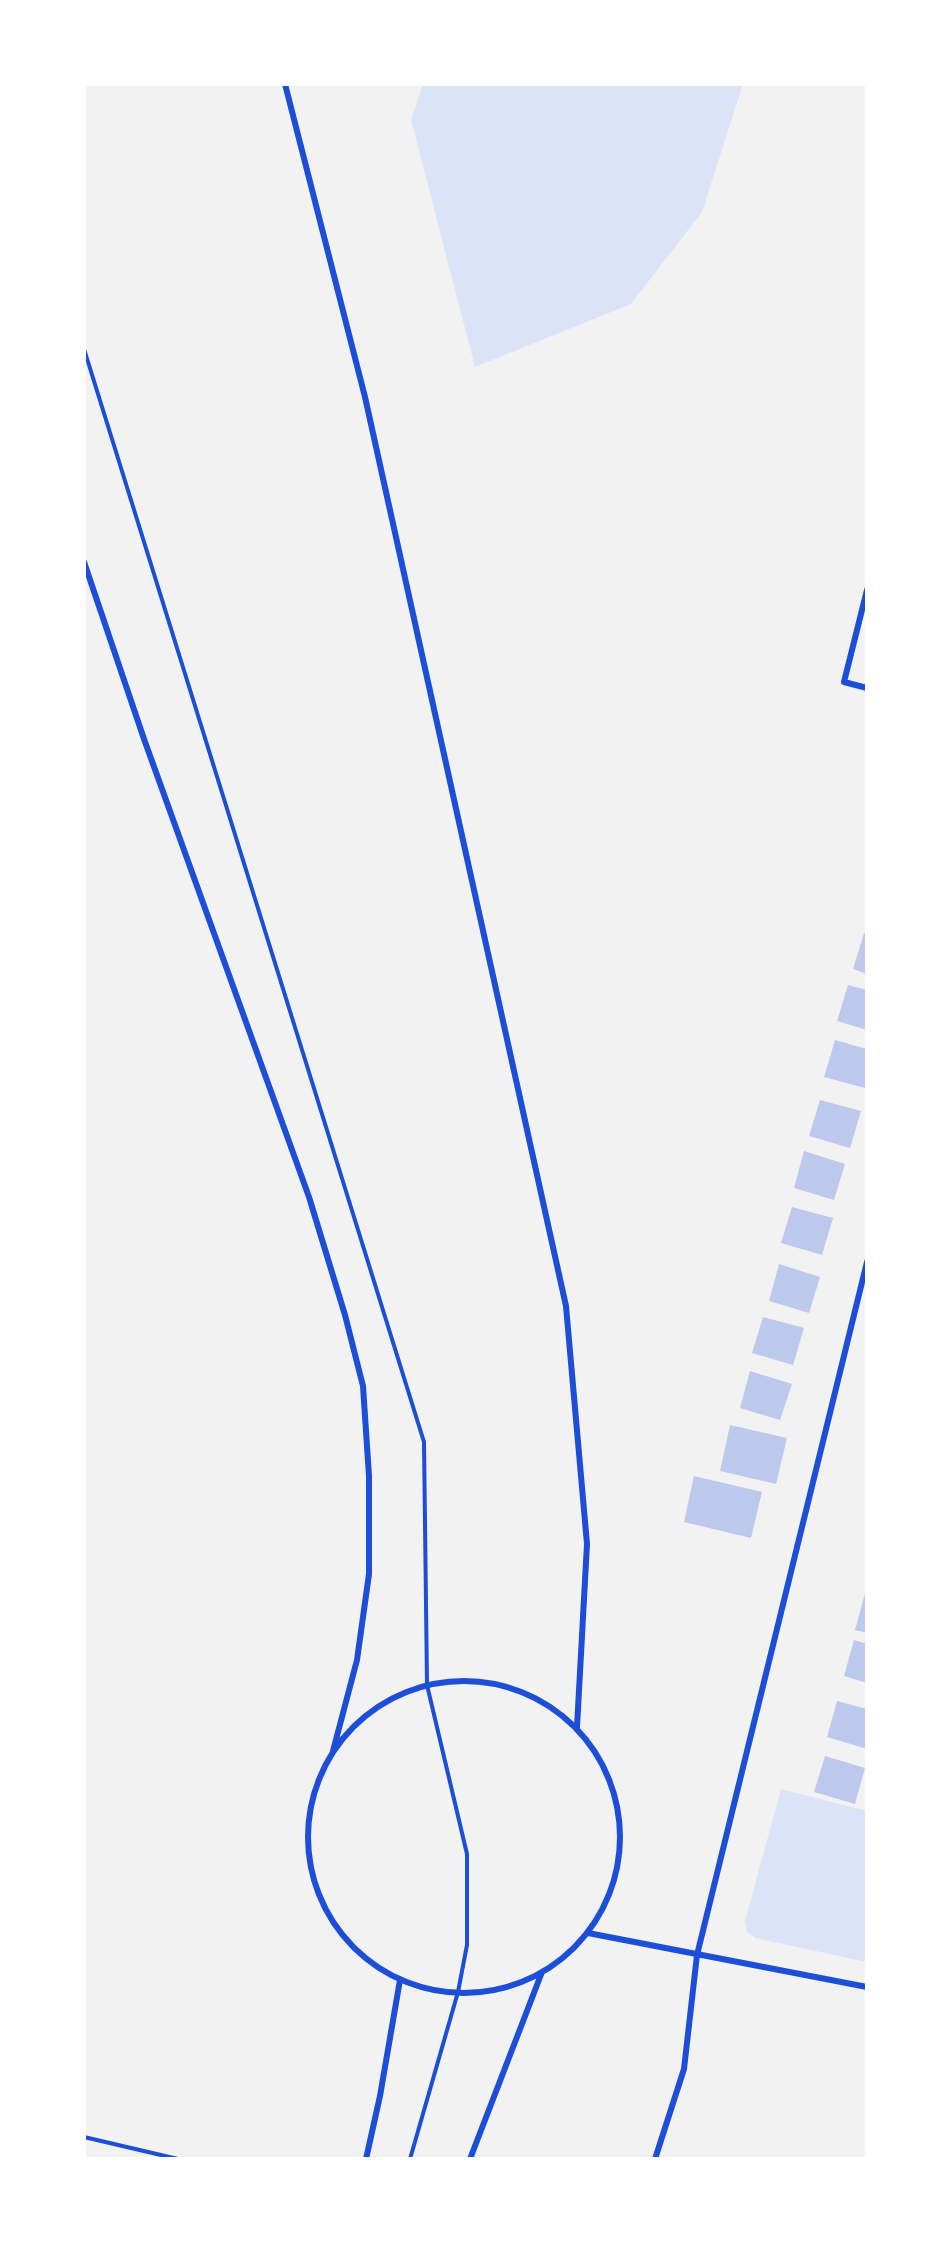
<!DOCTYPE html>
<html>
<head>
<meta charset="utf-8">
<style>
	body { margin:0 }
	#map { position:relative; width:951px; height:2243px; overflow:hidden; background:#f2f2f2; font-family:"Fira Sans",sans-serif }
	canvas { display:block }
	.frame { position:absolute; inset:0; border:86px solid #fff; pointer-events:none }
</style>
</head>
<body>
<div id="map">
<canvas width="951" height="2243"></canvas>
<div class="frame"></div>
</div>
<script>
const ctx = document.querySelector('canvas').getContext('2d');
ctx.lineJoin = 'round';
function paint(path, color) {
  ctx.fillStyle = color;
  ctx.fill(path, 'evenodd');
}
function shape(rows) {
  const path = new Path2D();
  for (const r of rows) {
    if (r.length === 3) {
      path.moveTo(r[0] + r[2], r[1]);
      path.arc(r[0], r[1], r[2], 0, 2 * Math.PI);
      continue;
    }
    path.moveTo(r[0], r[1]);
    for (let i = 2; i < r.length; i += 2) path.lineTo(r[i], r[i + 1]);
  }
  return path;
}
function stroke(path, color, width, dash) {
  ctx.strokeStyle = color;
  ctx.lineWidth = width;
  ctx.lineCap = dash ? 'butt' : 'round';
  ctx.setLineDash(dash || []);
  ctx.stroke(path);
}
paint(shape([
	[423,84,743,84,702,212,631,304,475,367,411,120],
	[781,1789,867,1811,867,1962,755,1938,747,1932,745,1921]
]), '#dbe4f7');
paint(shape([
	[864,933,867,934,867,974,853,969],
	[848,985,867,990,867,1030,837,1021],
	[835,1040,867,1049,865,1088,824,1077],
	[820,1100,861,1111,850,1148,809,1136],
	[804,1151,845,1164,834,1200,794,1188],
	[792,1207,833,1218,822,1255,781,1243],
	[779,1264,820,1277,809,1313,769,1301],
	[763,1317,804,1328,793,1365,752,1353],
	[750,1371,792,1384,780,1420,740,1408],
	[730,1425,787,1438,776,1484,720,1471],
	[694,1476,762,1492,751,1538,684,1522],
	[866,1590,867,1591,867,1633,855,1630],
	[854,1640,867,1644,867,1683,844,1676],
	[837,1701,867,1709,867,1749,827,1737],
	[825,1756,865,1768,855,1804,814,1792]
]), '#bdc9ec');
stroke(shape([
	[84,349,424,1442,427,1685,467,1854,467,1945,458,1992,410,2159],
	[84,2137,178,2159]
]), '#1d4ed8', 4);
stroke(shape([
	[285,84,365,397,566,1306,587,1544,577,1727],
	[84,562,144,739,309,1197,345,1315,363,1386,369,1476,369,1574,357,1660,333,1751],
	[867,590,844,682,867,688],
	[464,1837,156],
	[588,1933,867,1987],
	[366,2159,380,2096,400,1980],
	[470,2159,542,1972],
	[655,2159,684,2069,697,1955,867,1262]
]), '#1d4ed8', 6);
</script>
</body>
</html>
